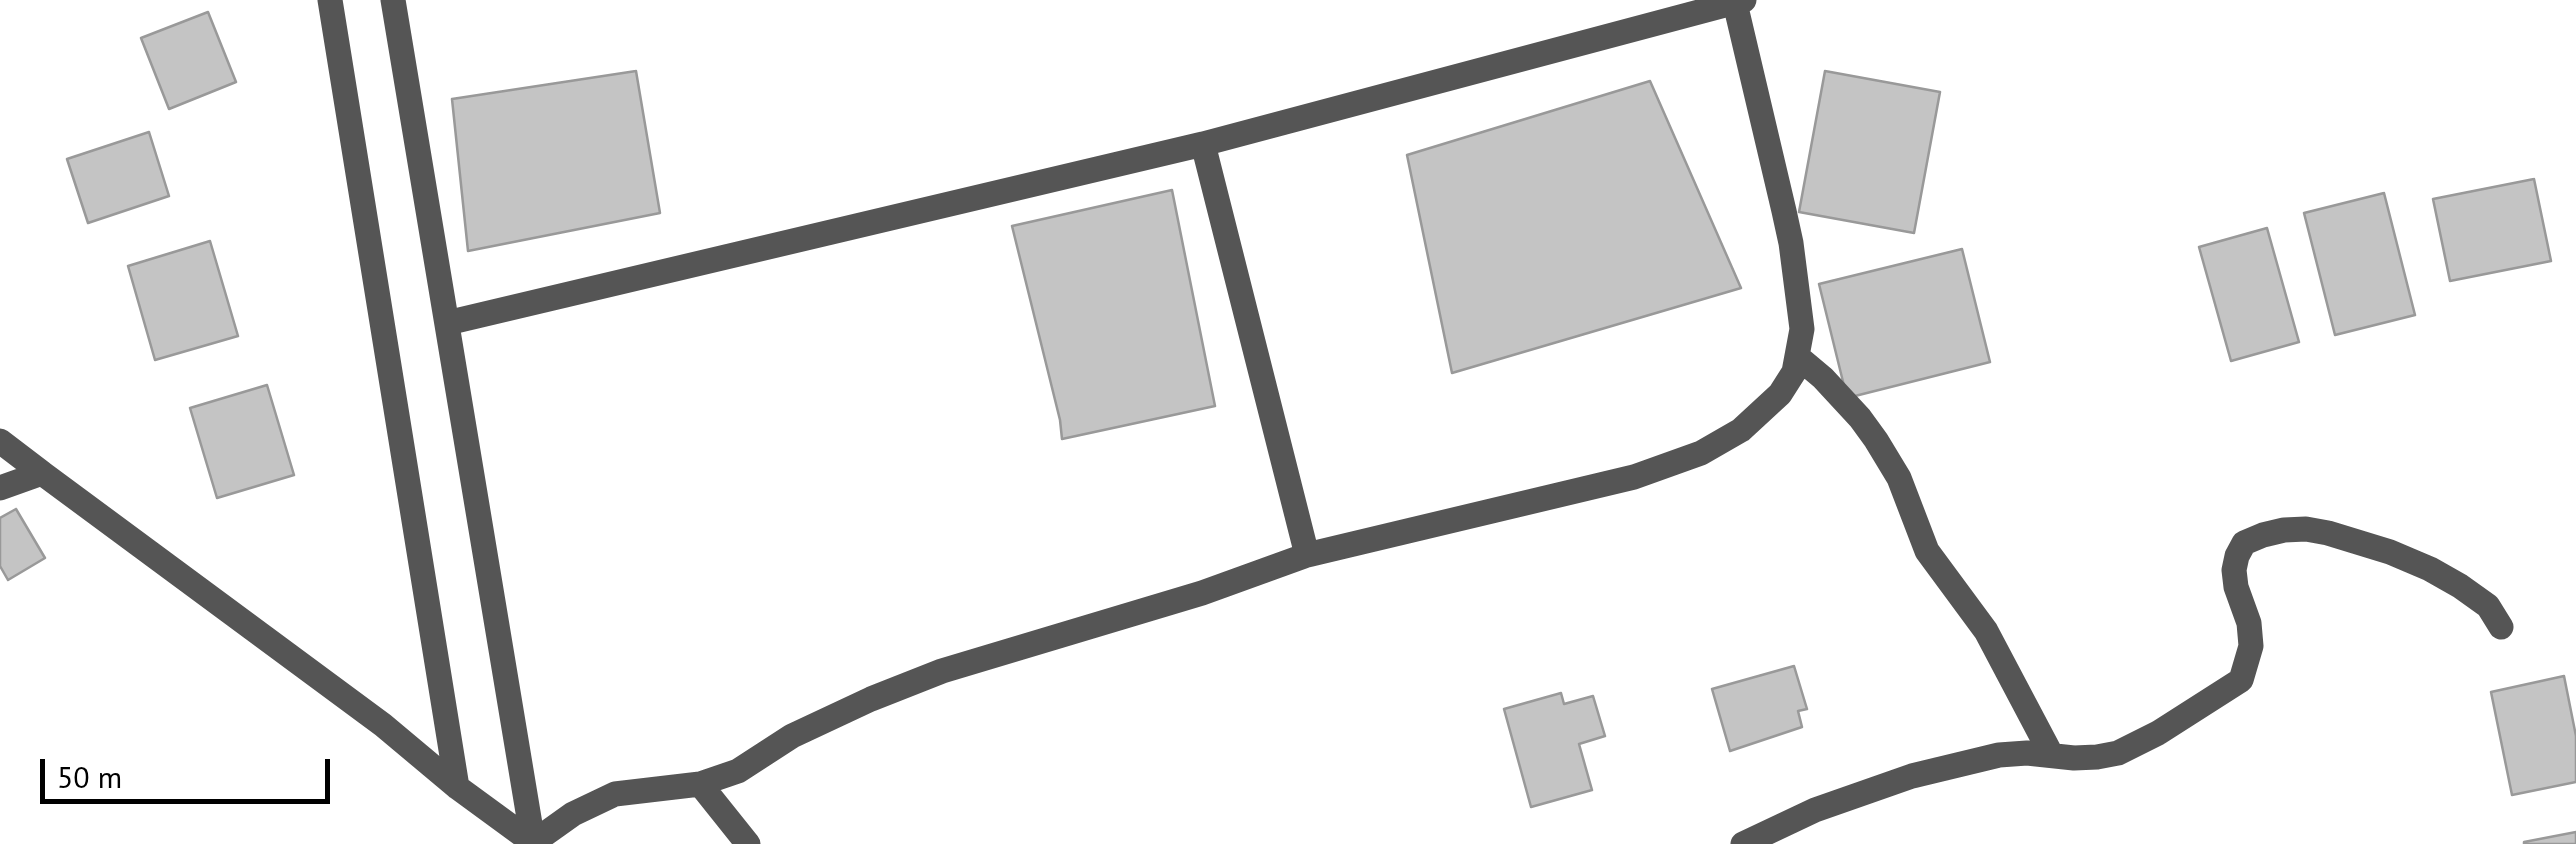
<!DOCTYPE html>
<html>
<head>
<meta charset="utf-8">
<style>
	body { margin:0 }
	#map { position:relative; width:2576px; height:844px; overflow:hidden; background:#fff; font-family:"PT Sans",sans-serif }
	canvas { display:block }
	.scale { position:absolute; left:40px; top:759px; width:290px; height:45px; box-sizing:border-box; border:5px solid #000; border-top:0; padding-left:12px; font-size:30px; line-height:35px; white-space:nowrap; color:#000; -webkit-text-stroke:8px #fff; paint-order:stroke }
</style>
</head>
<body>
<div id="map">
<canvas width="2576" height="844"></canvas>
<div class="scale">50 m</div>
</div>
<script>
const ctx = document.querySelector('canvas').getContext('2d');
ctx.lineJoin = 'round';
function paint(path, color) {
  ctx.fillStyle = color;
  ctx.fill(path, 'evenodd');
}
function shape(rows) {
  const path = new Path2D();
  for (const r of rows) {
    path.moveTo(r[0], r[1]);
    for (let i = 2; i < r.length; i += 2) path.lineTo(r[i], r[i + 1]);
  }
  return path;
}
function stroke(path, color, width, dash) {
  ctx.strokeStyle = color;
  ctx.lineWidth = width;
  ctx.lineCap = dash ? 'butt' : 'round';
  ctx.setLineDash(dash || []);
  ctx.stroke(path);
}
const building = shape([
	[208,12,236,82,169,109,141,38,208,12],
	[636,71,660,213,468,251,452,99,636,71],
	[1825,71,1940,92,1914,233,1799,212,1825,71],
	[1650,81,1741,288,1452,373,1407,155,1650,81],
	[149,132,169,196,88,223,67,159,149,132],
	[2534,179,2551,261,2450,281,2433,199,2534,179],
	[1172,190,1215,406,1062,439,1060,420,1012,226,1172,190],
	[2384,193,2415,315,2335,335,2304,213,2384,193],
	[2267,228,2299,342,2231,361,2199,247,2267,228],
	[210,241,238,336,155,360,128,266,210,241],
	[1962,249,1990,362,1847,398,1819,284,1962,249],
	[267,385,294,475,217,498,190,408,267,385],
	[16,509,45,558,8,580,0,566,0,518,16,509],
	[1794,666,1807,709,1798,711,1802,727,1730,751,1712,689,1794,666],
	[2564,676,2576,736,2576,782,2512,795,2491,692,2564,676],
	[1561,693,1564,704,1593,696,1605,736,1579,744,1592,790,1531,807,1504,709,1561,693],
	[2576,832,2576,844,2524,844,2524,842,2576,832]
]);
paint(building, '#c4c4c4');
stroke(building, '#999', 2.5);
stroke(shape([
	[330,0,457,787],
	[393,0,533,842],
	[447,323,1203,144,1744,0],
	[1798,357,1823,378,1860,418,1876,440,1899,478,1927,551,1986,631,2051,754],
	[0,441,42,473],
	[0,488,42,473,383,725,457,787,535,844],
	[1307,555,1634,477,1701,453,1741,430,1780,394,1794,372,1802,329,1791,243,1784,211,1735,3],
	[700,784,748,844],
	[531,844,573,814,615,794,700,784,738,771,792,736,871,699,942,671,1202,593,1307,555,1203,144],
	[1743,844,1815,810,1912,776,1999,755,2027,753,2074,758,2097,757,2118,753,2158,733,2241,680,2251,646,2249,623,2236,587,2234,570,2237,556,2244,543,2263,535,2284,530,2306,529,2328,533,2390,552,2430,569,2460,586,2488,606,2501,627]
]), '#555', 25);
</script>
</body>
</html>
